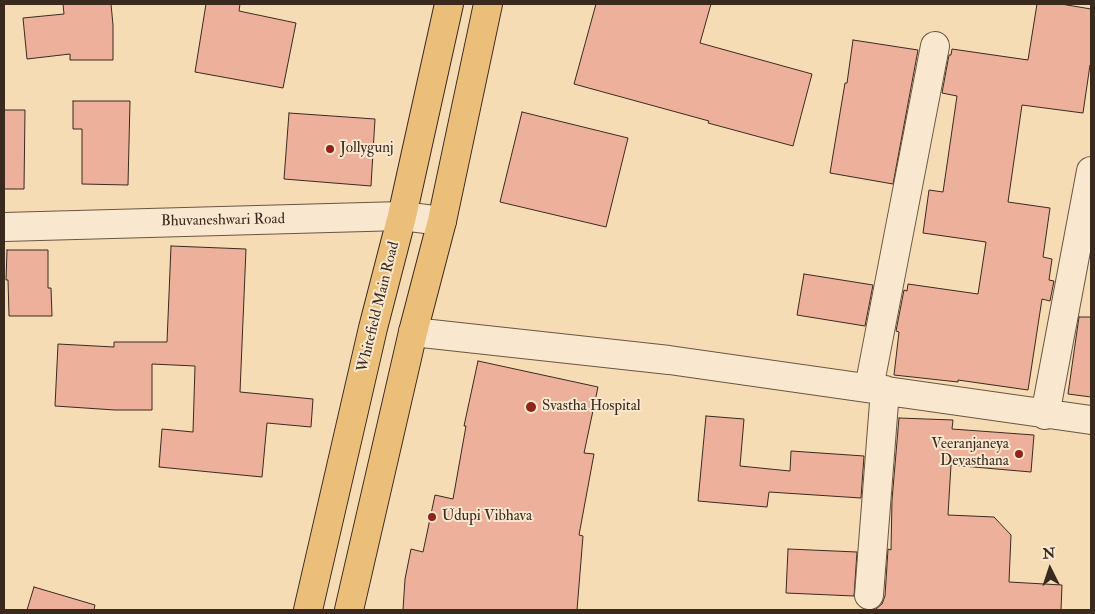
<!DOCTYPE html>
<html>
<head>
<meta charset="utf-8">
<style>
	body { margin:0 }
	#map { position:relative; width:1095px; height:614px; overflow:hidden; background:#f6dcb5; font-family:"IM FELL Double Pica",serif }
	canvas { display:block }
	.frame { position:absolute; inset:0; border:5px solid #3a2a1e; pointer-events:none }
	.north { position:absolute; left:1025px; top:544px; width:50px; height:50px; -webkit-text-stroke:4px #f9e8cf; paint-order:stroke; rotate:356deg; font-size:14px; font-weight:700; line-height:20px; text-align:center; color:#3a2a1e }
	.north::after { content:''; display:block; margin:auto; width:18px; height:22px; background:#3a2a1e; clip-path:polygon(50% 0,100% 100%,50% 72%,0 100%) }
</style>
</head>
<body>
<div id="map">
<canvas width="1095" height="614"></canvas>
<div class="frame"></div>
<div class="north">N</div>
</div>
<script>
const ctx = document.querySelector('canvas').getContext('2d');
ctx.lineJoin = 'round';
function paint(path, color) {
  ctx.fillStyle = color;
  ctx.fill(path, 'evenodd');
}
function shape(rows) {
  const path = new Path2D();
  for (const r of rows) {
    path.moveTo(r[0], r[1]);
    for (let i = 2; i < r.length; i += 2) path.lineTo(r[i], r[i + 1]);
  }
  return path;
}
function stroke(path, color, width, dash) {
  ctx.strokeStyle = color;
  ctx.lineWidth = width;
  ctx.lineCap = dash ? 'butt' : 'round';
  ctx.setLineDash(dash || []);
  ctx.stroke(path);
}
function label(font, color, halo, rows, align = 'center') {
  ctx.font = font + ' "IM FELL Double Pica",serif';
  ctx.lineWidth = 4;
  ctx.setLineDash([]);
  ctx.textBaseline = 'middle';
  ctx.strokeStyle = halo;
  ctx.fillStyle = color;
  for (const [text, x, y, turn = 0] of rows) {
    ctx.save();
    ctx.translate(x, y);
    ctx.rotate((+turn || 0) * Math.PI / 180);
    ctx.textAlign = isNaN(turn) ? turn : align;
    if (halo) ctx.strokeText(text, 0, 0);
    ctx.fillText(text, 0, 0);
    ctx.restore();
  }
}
const building = shape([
	[63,4,111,4,113,25,113,60,70,60,70,54,27,59,23,18,64,14,63,4],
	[206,4,240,4,239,11,296,23,283,88,195,72,206,4],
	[596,4,711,4,700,43,812,74,793,146,708,123,709,121,574,84,596,4],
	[1037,4,1061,4,1091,9,1091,65,1090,65,1083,113,1022,105,1008,202,1050,208,1043,257,1052,259,1049,280,1054,281,1050,301,1042,299,1028,390,958,380,958,382,894,375,899,332,896,331,904,290,907,291,908,284,978,294,986,242,923,233,929,190,943,192,957,96,942,93,949,55,951,55,952,49,1028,60,1037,4],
	[853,40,918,50,893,184,830,173,845,83,847,83,853,40],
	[73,101,130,101,128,185,82,184,82,129,73,129,73,101],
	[4,110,25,110,24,189,4,189,4,110],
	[522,112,628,138,606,227,500,202,522,112],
	[289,113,375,119,371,186,284,179,289,113],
	[171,246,246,249,240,392,313,399,311,427,267,423,262,477,159,467,162,429,193,432,195,366,152,364,152,410,115,410,55,406,58,344,114,347,114,342,167,342,171,246],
	[7,250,48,250,48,288,51,288,52,316,9,316,8,280,6,280,7,250],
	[804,274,873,285,865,326,797,315,804,274],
	[1079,317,1091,317,1091,397,1068,394,1079,317],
	[478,361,598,387,584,453,594,454,579,535,583,536,577,610,403,610,405,579,411,549,423,552,435,495,453,499,466,426,464,426,478,361],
	[706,416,744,419,740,466,790,471,791,451,864,456,861,498,769,492,767,507,698,501,706,416],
	[899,418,953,420,952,429,1034,435,1031,472,951,465,948,515,994,517,1011,535,1009,582,1062,585,1061,610,870,610,876,609,882,604,885,596,888,549,891,550,892,500,899,418],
	[788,549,857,552,854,596,786,593,788,549],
	[34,587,95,605,94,610,27,610,34,587]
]);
paint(building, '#edb09a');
stroke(building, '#3a2a1e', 1);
const minor = shape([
	[4,227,402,216,442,221],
	[413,332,669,360,1091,420],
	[869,388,935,46],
	[1045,415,1091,171],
	[869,595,885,390]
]);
const major = shape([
	[308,610,373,328,402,216,449,4],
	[349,610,413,332,442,221,488,4]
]);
stroke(minor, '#695644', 30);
stroke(major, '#3a2a1e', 30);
stroke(minor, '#f9e8cf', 28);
stroke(major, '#ebbe7a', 28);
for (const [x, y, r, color] of [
	[330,149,5,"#8f2418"],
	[531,407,6,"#8f2418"],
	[1019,454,5,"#8f2418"],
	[432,517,5,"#8f2418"]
]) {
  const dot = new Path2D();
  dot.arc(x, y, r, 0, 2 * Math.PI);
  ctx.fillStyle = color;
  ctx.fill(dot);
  stroke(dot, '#f9e8cf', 2);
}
label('15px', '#3a2a1e', '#f9e8cf', [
	["Jollygunj",340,149],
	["Svastha Hospital",542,407],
	["Veeranjaneya",1009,445,"right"],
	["Devasthana",1009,462,"right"],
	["Udupi Vibhava",442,517]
], 'left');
label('15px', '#3a2a1e', '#f9e8cf', [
	["Bhuvaneshwari Road",223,221,-1],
	["Whitefield Main Road",379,307,-76]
]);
</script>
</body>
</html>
